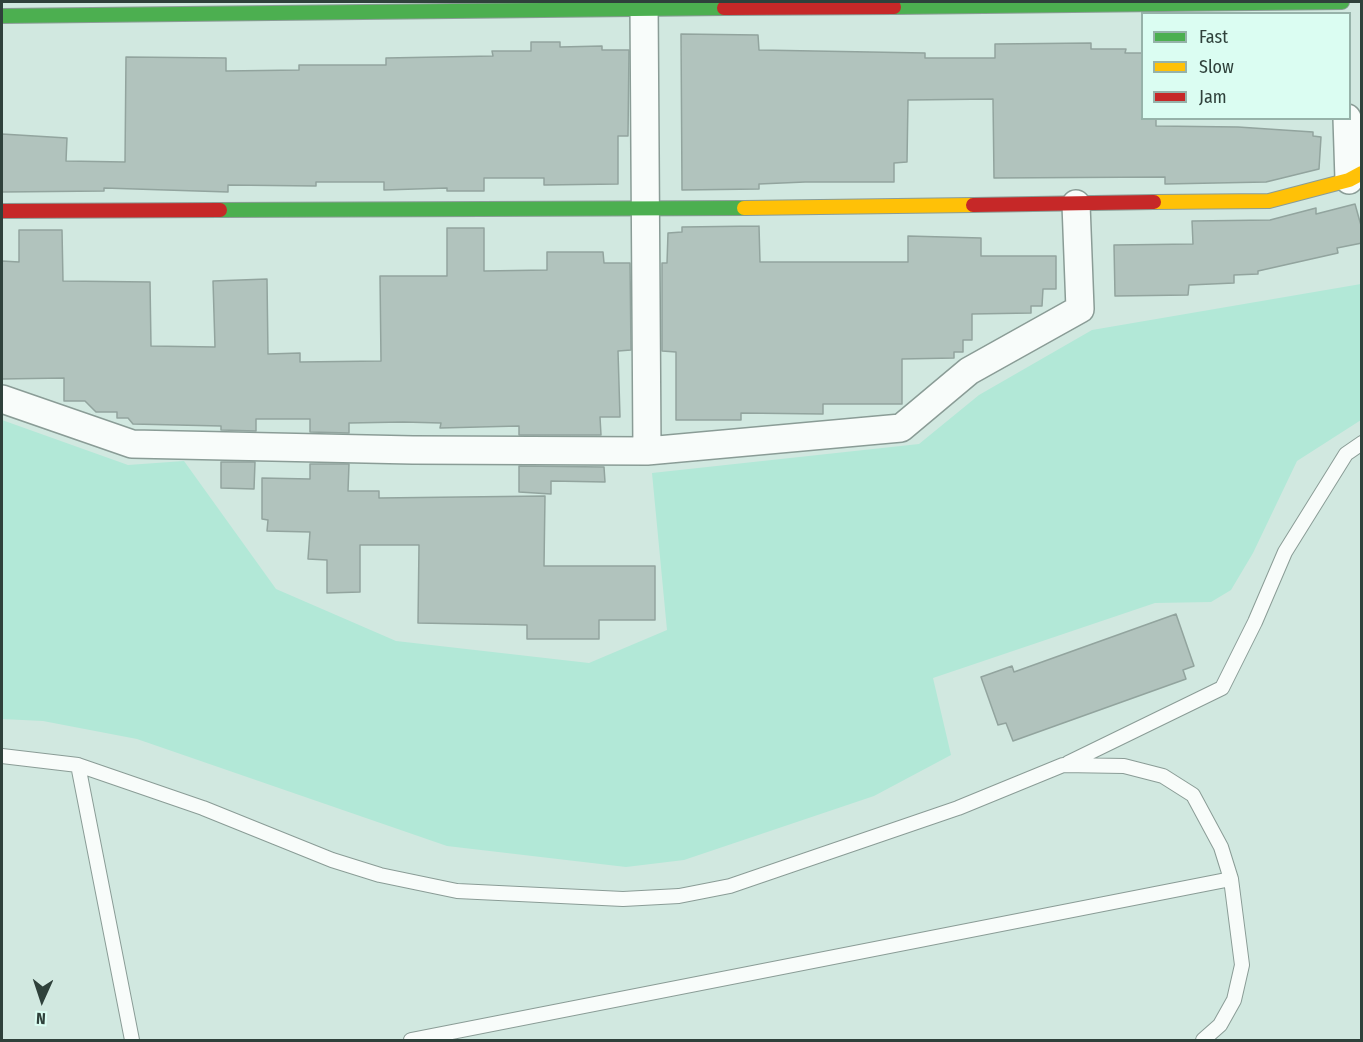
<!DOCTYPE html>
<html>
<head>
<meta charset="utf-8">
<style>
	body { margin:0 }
	#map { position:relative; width:1363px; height:1042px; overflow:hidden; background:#d1e8e0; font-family:"Fira Sans Condensed",sans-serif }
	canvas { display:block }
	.frame { position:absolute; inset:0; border:3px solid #2f413b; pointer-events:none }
	.legend { position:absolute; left:1141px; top:12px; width:210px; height:108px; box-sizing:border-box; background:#dbfdf2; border:2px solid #96b2a9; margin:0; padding:8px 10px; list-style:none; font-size:18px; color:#2f413b }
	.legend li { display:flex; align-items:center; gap:12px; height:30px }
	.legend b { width:30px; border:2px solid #96b2a9 }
	.north { position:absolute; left:12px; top:970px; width:60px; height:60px; -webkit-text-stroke:4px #dbfdf2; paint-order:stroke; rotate:183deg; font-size:16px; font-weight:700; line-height:24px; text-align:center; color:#2f413b }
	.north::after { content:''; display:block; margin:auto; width:21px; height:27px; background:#2f413b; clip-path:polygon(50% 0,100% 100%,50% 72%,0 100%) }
</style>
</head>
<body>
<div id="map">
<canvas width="1363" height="1042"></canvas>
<div class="frame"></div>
<ul class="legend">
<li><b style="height:8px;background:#4caf50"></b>Fast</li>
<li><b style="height:8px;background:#ffc107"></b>Slow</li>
<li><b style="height:8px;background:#c62828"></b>Jam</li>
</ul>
<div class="north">N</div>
</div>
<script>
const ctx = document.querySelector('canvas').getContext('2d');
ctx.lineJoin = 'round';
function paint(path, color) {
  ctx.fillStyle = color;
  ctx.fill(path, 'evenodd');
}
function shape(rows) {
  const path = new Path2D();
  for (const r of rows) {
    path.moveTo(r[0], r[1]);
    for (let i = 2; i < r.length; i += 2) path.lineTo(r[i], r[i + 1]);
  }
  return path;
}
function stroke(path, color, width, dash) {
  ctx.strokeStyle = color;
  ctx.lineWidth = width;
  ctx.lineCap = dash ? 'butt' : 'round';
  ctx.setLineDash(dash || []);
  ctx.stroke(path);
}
paint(shape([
	[1361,284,1361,420,1297,461,1253,553,1231,590,1211,602,1155,603,933,678,951,755,874,796,684,860,626,867,447,846,137,739,43,721,2,719,2,420,128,465,184,461,276,589,396,641,589,663,667,630,652,473,919,444,979,395,1092,330]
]), '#b2e8d7');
const building = shape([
	[681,34,758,35,759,50,925,53,925,58,995,58,995,44,1091,43,1091,49,1126,49,1125,53,1143,53,1143,118,1156,118,1156,126,1238,127,1313,132,1313,136,1321,137,1319,169,1266,182,1165,184,1165,177,994,178,993,99,908,100,907,162,894,163,894,182,805,182,759,184,759,189,682,190,681,34],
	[531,42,560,42,560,47,602,46,602,50,629,50,628,136,618,136,618,184,544,185,544,178,484,178,484,191,447,191,447,188,384,190,384,182,316,182,316,186,228,185,228,192,104,188,104,191,2,192,2,134,67,138,66,161,125,162,126,57,226,58,226,71,299,70,299,65,386,65,386,58,493,56,492,51,531,51,531,42],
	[1355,204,1362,229,1362,243,1337,248,1338,253,1258,271,1258,274,1234,275,1234,283,1189,285,1188,295,1115,296,1114,245,1193,244,1192,221,1270,220,1316,208,1316,214,1355,204],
	[759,226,760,262,908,262,908,236,981,238,981,256,1056,256,1056,289,1043,289,1042,306,1031,306,1031,313,972,314,972,340,963,340,963,352,954,352,954,358,902,359,902,404,823,404,823,414,741,413,741,420,676,420,676,352,662,351,662,263,667,263,668,233,682,232,682,227,759,226],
	[447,228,484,228,484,271,547,270,547,252,603,252,604,263,630,263,631,350,618,351,620,417,600,417,601,435,519,435,519,426,440,428,441,423,403,422,349,423,349,433,310,432,310,419,256,419,256,431,221,430,221,426,133,424,128,418,117,418,117,412,96,412,85,401,64,401,64,378,2,379,2,261,19,262,19,230,62,230,63,281,150,282,151,346,215,347,213,281,267,279,268,354,300,353,300,362,381,361,380,276,447,276,447,228],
	[221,462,255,462,254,489,221,488,221,462],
	[310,464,349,464,348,491,379,491,379,498,545,496,544,566,655,566,655,620,599,620,599,639,527,639,527,625,418,623,419,545,360,545,360,592,327,593,327,560,308,559,310,532,267,531,268,520,262,519,262,478,310,479,310,464],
	[519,466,604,467,605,482,551,481,551,494,519,492,519,466],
	[1176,614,1194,666,1183,670,1186,679,1013,741,1006,723,998,725,981,677,1012,666,1014,672,1176,614]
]);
paint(building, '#b1c3bd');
stroke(building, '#92a49e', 1.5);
const lane = shape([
	[2,756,78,765,203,808,332,860,380,875,457,891,623,899,679,896,730,886,958,808,1063,765,1124,766,1163,776,1193,795,1221,847,1231,879,1242,965,1234,1000,1220,1025,1203,1040],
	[1068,763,1222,688,1255,622,1285,552,1346,454,1362,443],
	[78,765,132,1040],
	[411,1040,1231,879]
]);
const street = shape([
	[644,2,647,451],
	[1347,118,1349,180],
	[2,399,132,444,413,450,647,451,901,428,969,371,1080,309,1076,204]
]);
const fast = shape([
	[894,7,1342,2],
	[2,16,724,8],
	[220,210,744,208]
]);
const slow = shape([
	[1154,202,1269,201,1349,180,1362,173],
	[744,208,973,205]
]);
const jam = shape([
	[724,8,894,7],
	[973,205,1154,202],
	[2,211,220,210]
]);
stroke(lane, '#8a9c96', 16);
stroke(street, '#8a9c96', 30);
stroke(fast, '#8a9c96', 16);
stroke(slow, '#8a9c96', 16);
stroke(jam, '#8a9c96', 16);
stroke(lane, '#f8fcfa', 14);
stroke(street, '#f8fcfa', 27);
stroke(fast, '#4caf50', 14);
stroke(slow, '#ffc107', 14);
stroke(jam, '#c62828', 14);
</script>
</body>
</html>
